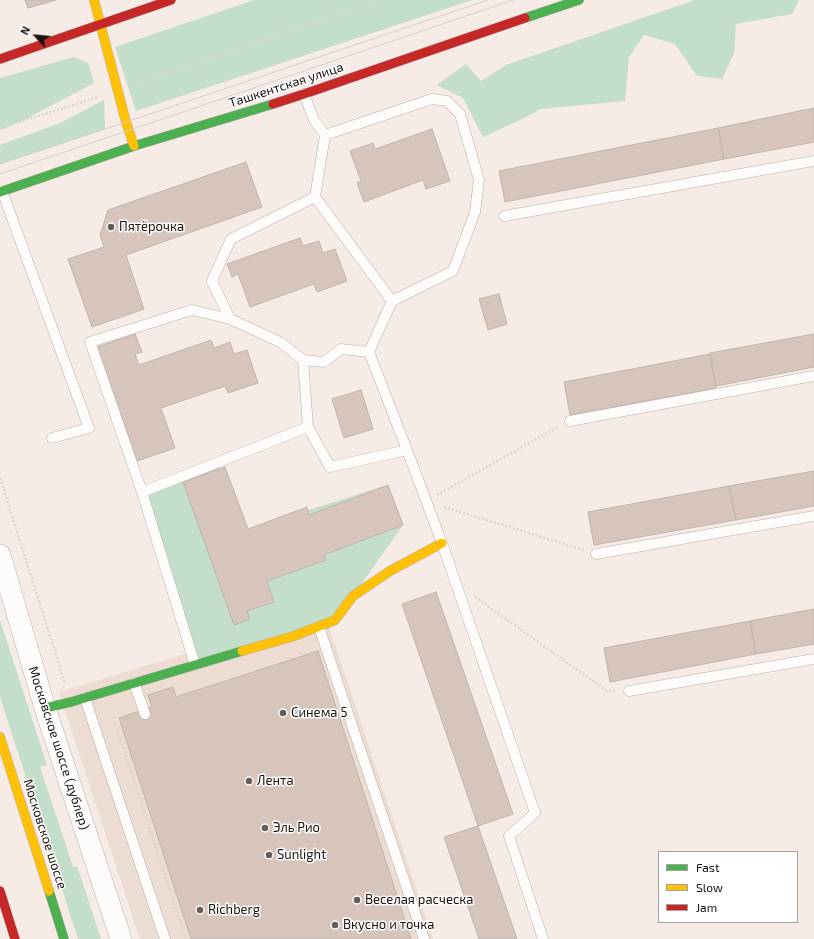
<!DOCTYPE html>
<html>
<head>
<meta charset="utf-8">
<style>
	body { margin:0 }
	#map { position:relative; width:814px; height:939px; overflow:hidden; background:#f6ebe5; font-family:"Exo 2",sans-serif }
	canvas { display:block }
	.legend { position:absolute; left:658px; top:851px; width:140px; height:72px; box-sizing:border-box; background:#fff; border:1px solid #a3a09f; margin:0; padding:5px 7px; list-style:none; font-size:12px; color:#18110e }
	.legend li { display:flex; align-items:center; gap:8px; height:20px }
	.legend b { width:20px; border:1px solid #a3a09f }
	.north { position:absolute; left:16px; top:16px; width:40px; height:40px; -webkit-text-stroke:3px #fff; paint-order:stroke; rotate:297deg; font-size:11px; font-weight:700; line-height:16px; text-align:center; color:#18110e }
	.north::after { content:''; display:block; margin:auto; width:14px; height:18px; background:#18110e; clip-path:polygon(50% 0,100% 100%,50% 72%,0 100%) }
</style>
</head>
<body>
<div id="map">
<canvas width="814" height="939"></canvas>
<ul class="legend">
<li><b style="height:5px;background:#4caf50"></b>Fast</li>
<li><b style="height:5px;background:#ffc107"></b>Slow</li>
<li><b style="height:5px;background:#c62828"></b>Jam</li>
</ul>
<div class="north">N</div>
</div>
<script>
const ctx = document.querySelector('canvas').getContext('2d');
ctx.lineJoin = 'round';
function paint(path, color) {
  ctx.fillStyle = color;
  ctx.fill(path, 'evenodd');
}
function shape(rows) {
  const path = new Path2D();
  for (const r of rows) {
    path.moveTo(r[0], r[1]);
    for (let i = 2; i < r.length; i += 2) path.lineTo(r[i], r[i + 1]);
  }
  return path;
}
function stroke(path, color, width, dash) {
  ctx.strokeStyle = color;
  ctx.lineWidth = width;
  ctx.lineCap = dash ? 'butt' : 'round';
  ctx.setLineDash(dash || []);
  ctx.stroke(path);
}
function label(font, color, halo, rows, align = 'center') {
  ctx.font = font + ' "Exo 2",sans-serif';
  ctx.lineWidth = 3;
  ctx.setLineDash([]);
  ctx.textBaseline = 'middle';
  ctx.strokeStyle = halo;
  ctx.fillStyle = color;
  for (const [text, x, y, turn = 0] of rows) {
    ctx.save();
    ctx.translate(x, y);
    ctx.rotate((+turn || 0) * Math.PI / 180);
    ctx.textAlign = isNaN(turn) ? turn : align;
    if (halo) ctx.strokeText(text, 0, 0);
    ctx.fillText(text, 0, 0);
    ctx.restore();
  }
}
paint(shape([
	[324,612,433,939,140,939,59,692]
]), '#ecdcd2');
paint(shape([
	[254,0,472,0,136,111,115,47],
	[695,0,799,0,792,14,736,24,734,53,722,79,697,76,675,44,644,35,629,57,625,101,541,109,522,119,483,137,463,98,437,85,466,64,481,81,506,65],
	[74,57,88,63,94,83,22,121,0,130,0,78],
	[104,100,105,129,0,164,0,145,60,123],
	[218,462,248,529,388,485,403,525,353,596,319,627,195,665,142,492],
	[0,620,47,765,40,767,73,867,77,866,101,939,78,939,0,697]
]), '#c3deca');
const building = shape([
	[25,0,56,0,28,8,25,0],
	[814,108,814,142,724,159,718,128,814,108],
	[718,128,724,159,505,202,499,171,718,128],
	[432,129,450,181,426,189,423,180,364,202,357,183,361,181,350,151,373,143,375,149,432,129],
	[246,162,262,207,126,255,144,309,92,327,68,259,104,247,100,235,108,210,246,162],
	[300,238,303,246,319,241,323,253,335,249,347,281,317,292,314,284,250,307,238,274,232,277,227,264,300,238],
	[499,294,507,324,488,330,479,299,499,294],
	[135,334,142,352,135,354,139,365,211,340,214,348,230,342,234,354,247,350,258,383,228,393,225,386,161,408,175,448,137,461,97,347,135,334],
	[814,334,814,367,716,386,710,353,814,334],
	[710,354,716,388,570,415,564,382,710,354],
	[361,390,373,429,344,438,332,399,361,390],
	[225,467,248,529,307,507,309,515,388,485,403,525,324,555,326,560,267,581,274,602,247,611,250,619,234,625,183,482,225,467],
	[814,471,814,506,736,520,729,486,814,471],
	[729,486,736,520,594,545,588,512,729,486],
	[436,592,513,814,478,826,402,604,436,592],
	[814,609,814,644,756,654,750,621,814,609],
	[750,621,756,654,610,682,604,648,750,621],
	[318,651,411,939,191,939,119,718,152,707,148,695,173,687,176,697,318,651],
	[478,826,517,939,479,939,444,837,478,826]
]);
paint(building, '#d7c4bb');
stroke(building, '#beb5b0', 1);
const lane = shape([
	[304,94,314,120,325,135,315,197,392,301,369,352,407,450,442,543,535,813,509,836,543,939],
	[325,135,432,99,447,101,460,114,479,180,475,212,453,271,392,301],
	[2,191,89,428,52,438],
	[504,216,814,161],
	[230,319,212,281,231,239,315,197],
	[369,352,341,349,324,362,303,360,308,427,330,467,407,450],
	[570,421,814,376],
	[142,492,90,342,192,310,230,319,280,342,303,360],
	[596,554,814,516],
	[319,627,424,939],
	[195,665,142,492,308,427],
	[134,683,145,714],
	[629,691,814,659],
	[85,698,165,939]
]);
const street = shape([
	[0,555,45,708,121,939]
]);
const fast = shape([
	[525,18,579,0],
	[0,192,134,146,273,104],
	[45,708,71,702,242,651],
	[49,891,64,939]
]);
const slow = shape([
	[94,0,126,122,134,146],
	[242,651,294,636,335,620,353,596,390,571,442,543],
	[0,737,49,891]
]);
const jam = shape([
	[0,59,171,0],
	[273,104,304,94,525,18],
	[0,891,15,939]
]);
stroke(lane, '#b8afaa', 11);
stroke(street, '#b8afaa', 22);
stroke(fast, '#b8afaa', 10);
stroke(slow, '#b8afaa', 10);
stroke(jam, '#b8afaa', 10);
stroke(shape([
	[136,85,377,0],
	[0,129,16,123,99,97],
	[0,478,65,683],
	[437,495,558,427],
	[444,507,584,550],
	[475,597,607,691,616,691],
	[113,717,186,939]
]), '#d9d6d3', 2.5, [2, 2]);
stroke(lane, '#fefcfb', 10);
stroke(street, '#fefcfb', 21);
stroke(fast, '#4caf50', 9);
stroke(slow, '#ffc107', 9);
stroke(jam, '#c62828', 9);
stroke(shape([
	[0,164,126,122,488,0],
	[0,174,513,0]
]), '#d3d0ce', 1);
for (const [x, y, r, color] of [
	[111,227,4,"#665d59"],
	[283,713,4,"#665d59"],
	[249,781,4,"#665d59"],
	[265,828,4,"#665d59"],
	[269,855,4,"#665d59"],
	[357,900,4,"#665d59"],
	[200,910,4,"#665d59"],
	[335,925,4,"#665d59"]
]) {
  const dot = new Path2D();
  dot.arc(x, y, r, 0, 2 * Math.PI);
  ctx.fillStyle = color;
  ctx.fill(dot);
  stroke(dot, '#fff', 1.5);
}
label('13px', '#18110e', '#fff', [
	["Ташкентская улица",286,85,-18],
	["Московское шоссе (дублер)",59,748,72],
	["Московское шоссе",45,834,72]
]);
label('13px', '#18110e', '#fff', [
	["Пятёрочка",119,227],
	["Синема 5",291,713],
	["Лента",257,781],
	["Эль Рио",273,828],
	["Sunlight",277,855],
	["Веселая расческа",365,900],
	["Richberg",208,910],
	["Вкусно и точка",343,925]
], 'left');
</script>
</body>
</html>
